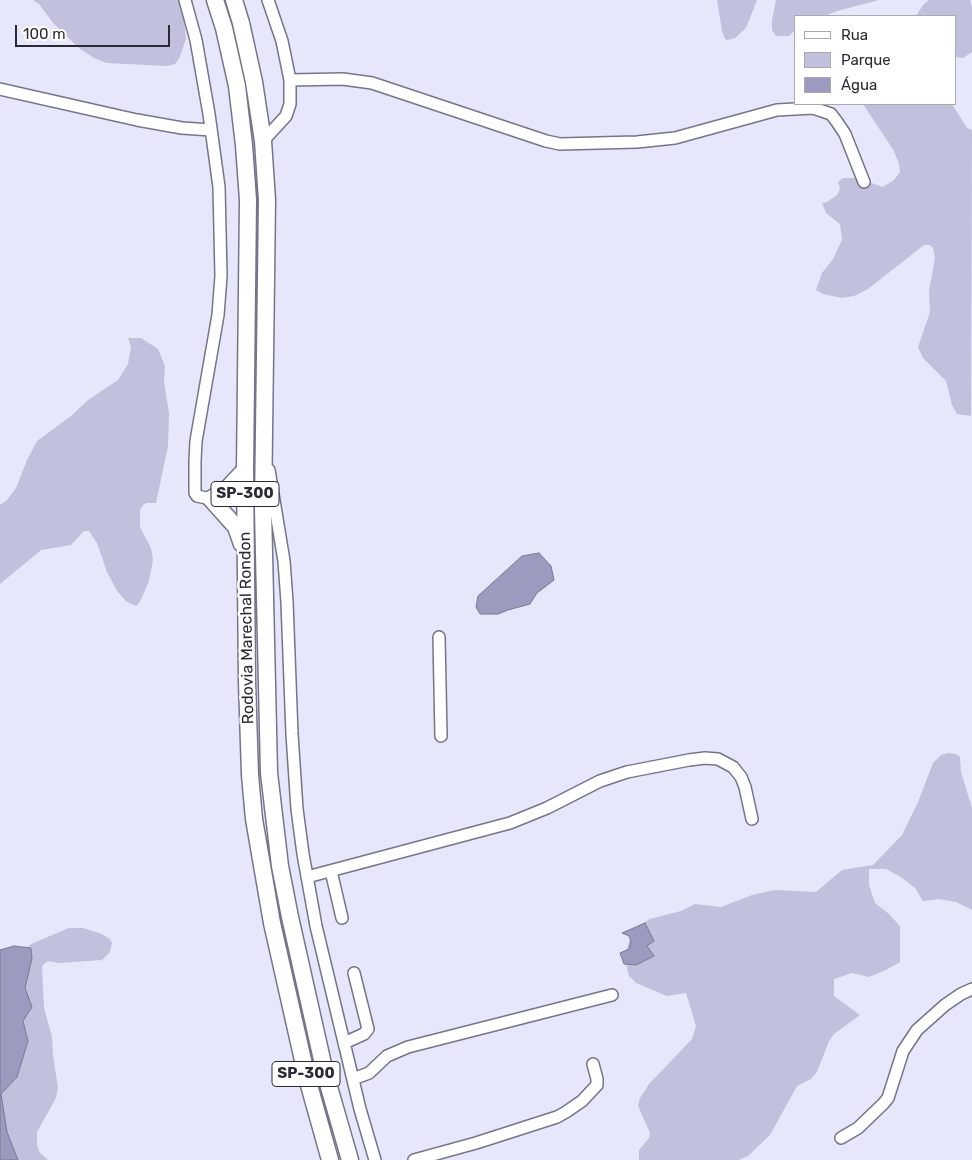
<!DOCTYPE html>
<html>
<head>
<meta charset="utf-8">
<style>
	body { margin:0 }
	#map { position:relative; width:972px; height:1160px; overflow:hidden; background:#e7e7fb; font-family:Rubik,sans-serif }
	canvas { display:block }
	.legend { position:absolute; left:794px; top:15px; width:162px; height:90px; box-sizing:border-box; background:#fff; border:1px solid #aaaaae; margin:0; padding:6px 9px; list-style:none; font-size:15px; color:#2a2a34 }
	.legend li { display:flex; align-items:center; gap:10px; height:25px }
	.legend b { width:25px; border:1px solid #aaaaae }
	.scale { position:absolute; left:15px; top:25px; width:155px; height:22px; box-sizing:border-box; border:2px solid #2a2a34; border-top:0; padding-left:6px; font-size:15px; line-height:18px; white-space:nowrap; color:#2a2a34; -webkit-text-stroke:4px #fff; paint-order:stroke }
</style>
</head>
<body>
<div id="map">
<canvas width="972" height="1160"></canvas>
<ul class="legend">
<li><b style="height:6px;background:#fff"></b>Rua</li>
<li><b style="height:14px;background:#c1c0dd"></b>Parque</li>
<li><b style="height:14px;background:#9c9abf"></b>Água</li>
</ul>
<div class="scale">100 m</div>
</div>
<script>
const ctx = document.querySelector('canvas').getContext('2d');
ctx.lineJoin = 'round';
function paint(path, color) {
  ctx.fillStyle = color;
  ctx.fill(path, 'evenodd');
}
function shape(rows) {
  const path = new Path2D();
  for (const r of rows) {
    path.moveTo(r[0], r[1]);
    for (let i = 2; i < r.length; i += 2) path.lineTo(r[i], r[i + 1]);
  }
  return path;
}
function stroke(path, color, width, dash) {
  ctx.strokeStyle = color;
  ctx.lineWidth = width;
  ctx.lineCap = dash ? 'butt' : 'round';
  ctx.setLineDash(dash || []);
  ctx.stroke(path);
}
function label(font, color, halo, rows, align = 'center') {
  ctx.font = font + ' Rubik,sans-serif';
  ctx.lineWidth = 5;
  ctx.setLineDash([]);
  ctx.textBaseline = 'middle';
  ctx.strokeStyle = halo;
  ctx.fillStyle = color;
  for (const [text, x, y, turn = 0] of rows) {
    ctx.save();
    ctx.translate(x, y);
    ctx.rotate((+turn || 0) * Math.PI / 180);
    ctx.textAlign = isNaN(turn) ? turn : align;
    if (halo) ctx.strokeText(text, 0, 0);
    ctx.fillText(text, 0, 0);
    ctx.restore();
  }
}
paint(shape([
	[33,0,178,0,184,19,186,39,179,59,175,64,167,66,107,63,94,58,80,49,54,24,39,4],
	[717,0,757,0,746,28,735,38,728,40,725,39,722,31],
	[776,0,879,0,837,11,825,16,796,16,796,29,789,36,776,36,772,30,772,20],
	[929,0,970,0,972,7,972,52,963,58,956,57,956,16,916,16,923,5],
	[863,104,952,104,967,128,972,130,971,416,957,414,952,405,946,381,923,358,918,347,930,312,929,291,935,258,933,248,930,245,924,245,868,289,854,296,842,298,823,294,816,290,822,273,833,259,842,240,840,224,826,213,822,203,827,202,837,195,840,189,838,182,843,178,857,178,883,187,894,180,900,172,899,164,894,151],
	[128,338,141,338,158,349,165,366,164,382,169,413,168,446,156,503,147,503,143,505,140,510,140,527,151,548,153,560,149,581,140,602,136,606,127,602,117,591,107,572,97,543,89,531,84,531,71,545,41,550,0,584,0,505,7,500,16,488,27,460,37,441,71,416,88,400,118,380,128,364,131,347],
	[948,753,956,754,960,757,961,772,972,808,972,910,956,902,939,899,923,901,915,888,901,877,886,869,869,869,869,885,875,903,889,914,900,926,900,962,886,970,869,977,852,973,834,979,834,996,860,1015,834,1034,829,1041,817,1072,811,1079,797,1086,770,1135,748,1156,739,1160,639,1160,639,1150,649,1138,650,1133,638,1106,640,1098,649,1084,692,1039,696,1026,686,993,667,996,636,983,629,976,626,963,627,949,631,935,638,926,650,919,681,911,695,904,721,907,752,895,775,890,816,892,842,870,873,865,902,835,918,802,933,763,941,755],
	[69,928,83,928,102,934,110,939,112,943,110,952,102,960,59,963,48,961,42,966,44,1008,52,1037,53,1056,58,1088,56,1098,37,1132,37,1145,40,1153,48,1160,6,1160,0,1149,0,1065,19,956,31,944]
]), '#c1c0dd');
const water = shape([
	[539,553,551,566,554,580,537,593,530,604,508,610,498,614,480,614,476,607,478,596,522,556,539,553],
	[645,923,654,941,647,946,654,956,636,965,624,964,620,953,629,949,631,941,629,936,622,933,645,923],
	[14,946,31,948,32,958,25,988,32,1007,23,1021,28,1041,17,1077,1,1094,7,1132,18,1160,0,1160,0,950,14,946]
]);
paint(water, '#9c9abf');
stroke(water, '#7a7895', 1);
const minor = shape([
	[185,0,196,40,209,114,219,187,221,276,218,315,196,441,195,461,195,493,197,496,211,499],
	[290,80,343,79,372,83,546,141,560,144,637,142,675,138,777,110,813,108,831,114,837,122,845,134,864,182],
	[0,89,137,120,182,128,211,130],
	[263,141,286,116,290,104,290,80,282,41,268,0],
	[269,470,284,561,287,602,292,734,297,809,303,854,316,926,360,1109,375,1160],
	[439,637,441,736],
	[331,871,342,918],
	[307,877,510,823,547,808,600,781,627,772,689,760,705,758,718,759,733,767,741,777,745,787,752,819],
	[344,1043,364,1034,368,1029,354,973],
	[353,1079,369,1073,387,1056,408,1047,612,995],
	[841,1138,858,1128,883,1104,888,1098,903,1051,917,1030,945,1005,961,994,972,989],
	[414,1160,476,1143,557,1117,566,1112,582,1101,597,1085,597,1079,593,1064]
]);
const highway = shape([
	[215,0,224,28,237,86,244,145,248,200,245,470,247,682,250,775,254,819,272,923,307,1078,330,1160],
	[234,0,241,23,254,82,263,141,267,200,263,509,269,773,280,866,290,917,325,1073,350,1160],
	[242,544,236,527,211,499,227,489,245,470]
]);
stroke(minor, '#75748a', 14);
stroke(highway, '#75748a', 19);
stroke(minor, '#fff', 11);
stroke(highway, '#fff', 16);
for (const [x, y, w] of [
	[245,494,68],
	[306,1074,68]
]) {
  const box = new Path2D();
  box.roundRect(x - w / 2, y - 12.5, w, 25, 4);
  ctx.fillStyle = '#fff';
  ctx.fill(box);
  stroke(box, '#2a2a34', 1);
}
label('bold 15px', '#2a2a34', null, [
	["SP-300",245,494],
	["SP-300",306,1074]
]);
label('16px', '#2a2a34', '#fff', [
	["Rodovia Marechal Rondon",247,628,-91]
]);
</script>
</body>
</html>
